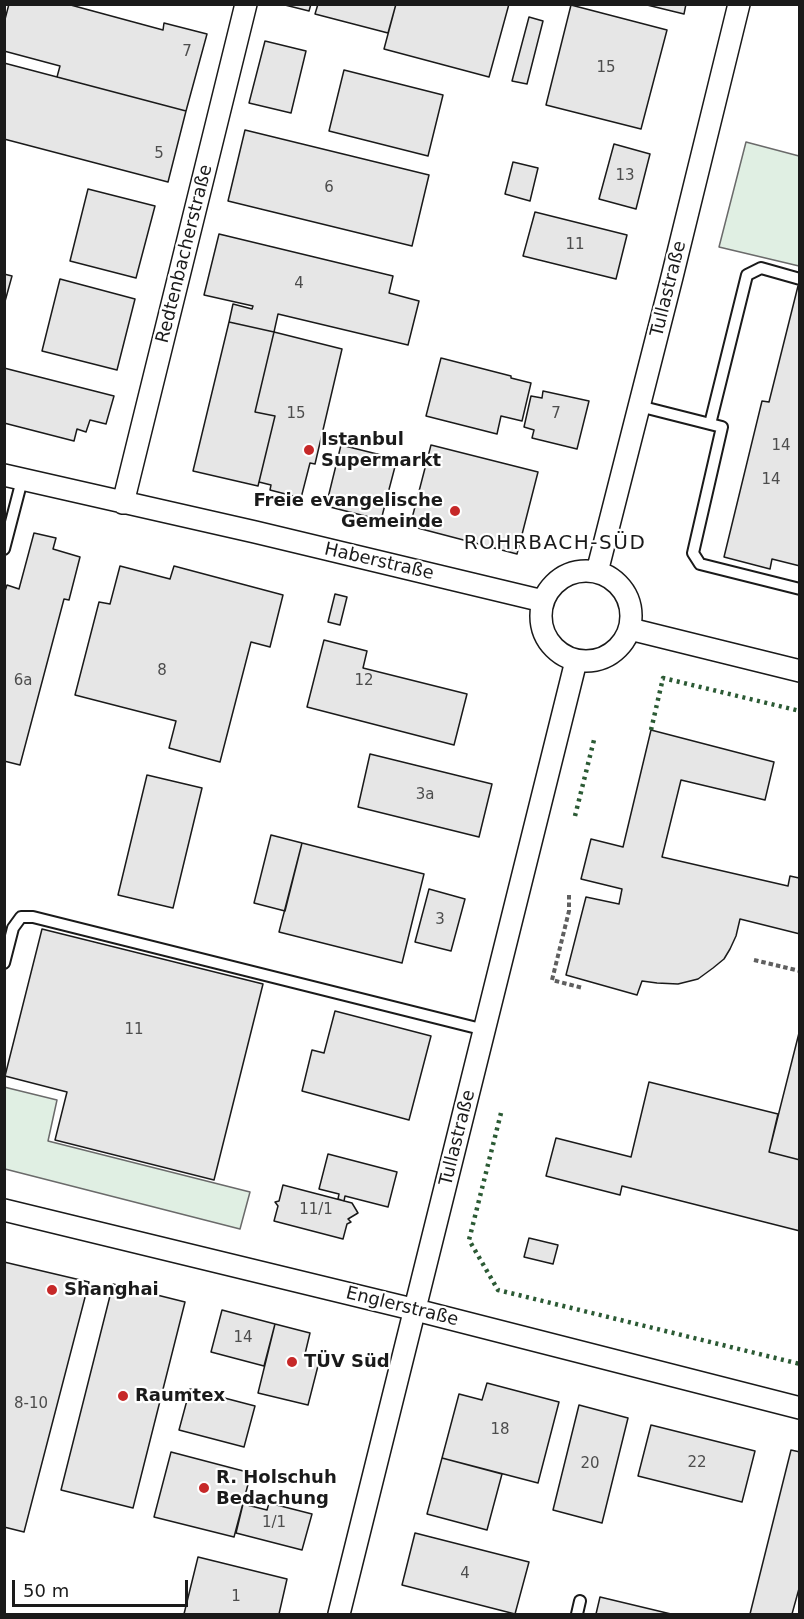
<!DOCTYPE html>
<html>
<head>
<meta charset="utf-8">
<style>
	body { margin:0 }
	#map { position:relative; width:804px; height:1619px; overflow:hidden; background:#fff; font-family:"DejaVu Sans",sans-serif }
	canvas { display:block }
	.frame { position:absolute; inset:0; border:6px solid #1a1a1a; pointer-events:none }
	.scale { position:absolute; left:12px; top:1580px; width:176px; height:27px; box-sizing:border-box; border:3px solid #1a1a1a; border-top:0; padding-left:8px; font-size:18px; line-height:21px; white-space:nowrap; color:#1a1a1a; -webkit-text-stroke:4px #fff; paint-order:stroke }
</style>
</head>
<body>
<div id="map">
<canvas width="804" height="1619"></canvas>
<div class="frame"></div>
<div class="scale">50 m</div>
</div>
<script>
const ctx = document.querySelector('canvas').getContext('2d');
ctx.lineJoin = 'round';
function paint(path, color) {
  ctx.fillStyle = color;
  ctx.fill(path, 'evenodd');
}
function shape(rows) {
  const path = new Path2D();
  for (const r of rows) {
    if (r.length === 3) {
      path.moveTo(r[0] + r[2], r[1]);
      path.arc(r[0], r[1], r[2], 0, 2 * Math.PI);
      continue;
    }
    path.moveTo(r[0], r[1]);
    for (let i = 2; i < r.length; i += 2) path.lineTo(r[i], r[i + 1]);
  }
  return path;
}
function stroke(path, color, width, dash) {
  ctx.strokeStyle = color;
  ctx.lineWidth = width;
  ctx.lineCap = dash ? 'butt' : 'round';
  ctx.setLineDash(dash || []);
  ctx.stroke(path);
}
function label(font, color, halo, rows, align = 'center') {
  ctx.font = font + ' "DejaVu Sans",sans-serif';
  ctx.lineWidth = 4.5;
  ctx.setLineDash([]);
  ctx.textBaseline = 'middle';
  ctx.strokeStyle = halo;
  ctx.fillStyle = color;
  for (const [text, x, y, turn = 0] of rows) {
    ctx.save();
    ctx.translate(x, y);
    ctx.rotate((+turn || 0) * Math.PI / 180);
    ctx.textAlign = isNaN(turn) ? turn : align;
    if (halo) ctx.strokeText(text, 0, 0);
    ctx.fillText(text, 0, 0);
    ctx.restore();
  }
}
const green = shape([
	[746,142,799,156,799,266,719,247,746,142],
	[4,1087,57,1100,48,1141,250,1192,240,1229,5,1169,4,1087]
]);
paint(green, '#e0efe3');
stroke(green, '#6a6a6a', 1.5);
const building = shape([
	[9,4,67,4,163,30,164,23,207,34,186,111,57,77,60,66,4,51,4,23,9,4],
	[281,4,311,4,309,11,281,4],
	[318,4,396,4,388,33,315,14,318,4],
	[396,4,509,4,489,77,384,49,396,4],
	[643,4,686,4,684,14,643,4],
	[571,5,667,30,641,129,546,105,571,5],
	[529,17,543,21,527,84,512,81,529,17],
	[265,41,306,51,291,113,249,103,265,41],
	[4,63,186,111,168,182,4,139,4,63],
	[344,70,443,95,428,156,329,131,344,70],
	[245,130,429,175,412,246,228,201,245,130],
	[614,144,650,154,636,209,599,199,614,144],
	[513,162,538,168,530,201,505,194,513,162],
	[88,189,155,206,136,278,70,261,88,189],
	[535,212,627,235,616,279,523,256,535,212],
	[219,234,393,276,389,293,419,301,408,345,278,314,274,332,229,322,233,304,252,309,253,306,204,295,219,234],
	[4,274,12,276,4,305,4,274],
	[60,279,135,299,117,370,42,351,60,279],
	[798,286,800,286,800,566,772,559,770,569,724,557,762,401,769,402,798,286],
	[229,322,274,332,255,412,275,416,258,486,193,471,229,322],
	[274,332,342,349,315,464,310,463,301,498,270,490,271,485,259,482,275,416,255,412,274,332],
	[441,358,511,376,511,378,531,383,522,421,501,416,497,434,426,416,441,358],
	[4,368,114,396,106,424,90,420,86,432,77,429,74,441,4,423,4,368],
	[543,391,589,401,577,449,532,438,534,430,524,427,531,396,542,398,543,391],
	[341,445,397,459,381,520,326,506,341,445],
	[431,445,538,472,517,554,410,526,431,445],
	[34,533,56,538,53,549,80,557,69,600,64,599,20,765,4,761,4,594,7,585,19,589,34,533],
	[120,566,170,579,174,566,283,595,270,647,251,642,220,762,169,748,176,721,75,695,99,602,110,604,120,566],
	[335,594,347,597,340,625,328,622,335,594],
	[324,640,367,651,363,668,467,694,454,745,307,707,324,640],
	[651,730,774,762,765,800,681,780,662,857,788,886,790,876,799,878,800,875,800,934,740,919,736,936,730,949,724,959,713,968,698,979,678,984,657,983,642,981,637,995,566,975,586,897,619,904,622,889,581,879,591,839,623,847,651,730],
	[370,754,492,784,479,837,358,807,370,754],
	[147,775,202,788,173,908,118,895,147,775],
	[271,835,302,843,285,911,254,903,271,835],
	[302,843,424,874,402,963,279,932,302,843],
	[429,889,465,899,451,951,415,942,429,889],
	[42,929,263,984,214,1180,55,1140,67,1092,5,1076,42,929],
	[335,1011,431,1036,409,1120,302,1091,312,1050,324,1053,335,1011],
	[800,1029,800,1160,769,1152,800,1029],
	[649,1082,778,1114,769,1152,800,1160,800,1231,622,1186,620,1195,546,1176,556,1138,631,1157,649,1082],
	[328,1154,397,1172,388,1207,345,1196,344,1201,338,1199,339,1194,319,1189,328,1154],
	[283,1185,352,1203,358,1213,348,1219,351,1222,347,1224,343,1239,274,1221,278,1206,275,1202,279,1201,283,1185],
	[529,1238,558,1245,553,1264,524,1257,529,1238],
	[4,1262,89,1282,24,1532,4,1527,4,1262],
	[113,1284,185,1302,133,1508,61,1490,113,1284],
	[222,1310,275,1324,264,1366,211,1352,222,1310],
	[275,1324,310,1333,305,1354,320,1358,308,1405,258,1393,275,1324],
	[487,1383,559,1402,538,1483,442,1458,459,1394,482,1400,487,1383],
	[190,1389,255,1406,244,1447,179,1430,190,1389],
	[579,1405,628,1418,602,1523,553,1510,579,1405],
	[651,1425,755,1451,742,1502,638,1476,651,1425],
	[791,1450,800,1452,800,1585,792,1614,750,1614,791,1450],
	[171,1452,251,1473,234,1537,154,1517,171,1452],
	[442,1458,502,1474,487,1530,427,1514,442,1458],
	[269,1503,312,1514,302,1550,236,1533,243,1504,267,1510,269,1503],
	[415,1533,529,1562,515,1614,402,1585,415,1533],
	[198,1557,287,1579,279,1614,184,1614,198,1557],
	[600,1597,671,1614,596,1614,600,1597]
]);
paint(building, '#e6e6e6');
stroke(building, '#1a1a1a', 1.5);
const service = shape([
	[639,406,722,427,693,553,700,564,800,589],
	[710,424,747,275,761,268,800,279],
	[4,549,22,480],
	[4,963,13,928,21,917,33,917,485,1030],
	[577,1614,580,1601]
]);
const minor = shape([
	[4,475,255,532,543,601],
	[123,503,246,4],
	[586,616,45],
	[597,572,672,277,739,4],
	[630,629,800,671],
	[4,1210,416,1310,800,1408],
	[339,1614,576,661]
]);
stroke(service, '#1a1a1a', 14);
stroke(minor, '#1a1a1a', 24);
stroke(shape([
	[569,895,569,911,552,980,583,988],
	[754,960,800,971]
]), '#5f5f5f', 4, [4.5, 3]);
stroke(service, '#fff', 10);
stroke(minor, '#fff', 21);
stroke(shape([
	[651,730,663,678,800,711],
	[575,816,594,740],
	[501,1113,469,1240,498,1290,800,1364]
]), '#2b5a34', 4.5, [3, 4.5]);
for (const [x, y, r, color] of [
	[309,450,6,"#c62828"],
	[455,511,6,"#c62828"],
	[52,1290,6,"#c62828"],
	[292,1362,6,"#c62828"],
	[123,1396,6,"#c62828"],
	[204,1488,6,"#c62828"]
]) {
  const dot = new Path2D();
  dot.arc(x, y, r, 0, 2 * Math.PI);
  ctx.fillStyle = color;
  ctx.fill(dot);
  stroke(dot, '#fff', 2);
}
label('15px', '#4d4d4d', null, [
	["7",187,52],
	["15",606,68],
	["5",159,154],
	["13",625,176],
	["6",329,188],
	["11",575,245],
	["4",299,284],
	["15",296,414],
	["7",556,414],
	["14",781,446],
	["14",771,480],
	["8",162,671],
	["6a",23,681],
	["12",364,681],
	["3a",425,795],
	["3",440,920],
	["11",134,1030],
	["11/1",316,1210],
	["14",243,1338],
	["8-10",31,1404],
	["18",500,1430],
	["22",697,1463],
	["20",590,1464],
	["1/1",274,1523],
	["4",465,1574],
	["1",236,1597]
]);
label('18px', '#1a1a1a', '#fff', [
	["Redtenbacherstraße",185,254,-76],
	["Tullastraße",669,289,-76],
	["Haberstraße",379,562,13],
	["Tullastraße",458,1138,-76],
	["Englerstraße",402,1307,14]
]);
label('bold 18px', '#1a1a1a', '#fff', [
	["Istanbul",321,440],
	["Supermarkt",321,461],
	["Freie evangelische",443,501,"right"],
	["Gemeinde",443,522,"right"],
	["Shanghai",64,1290],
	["TÜV Süd",304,1362],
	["Raumtex",135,1396],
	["R. Holschuh",216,1478],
	["Bedachung",216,1499]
], 'left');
ctx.letterSpacing = '1.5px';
label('20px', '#1a1a1a', '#fff', [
	["ROHRBACH-SÜD",555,544]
]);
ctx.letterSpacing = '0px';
</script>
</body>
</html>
